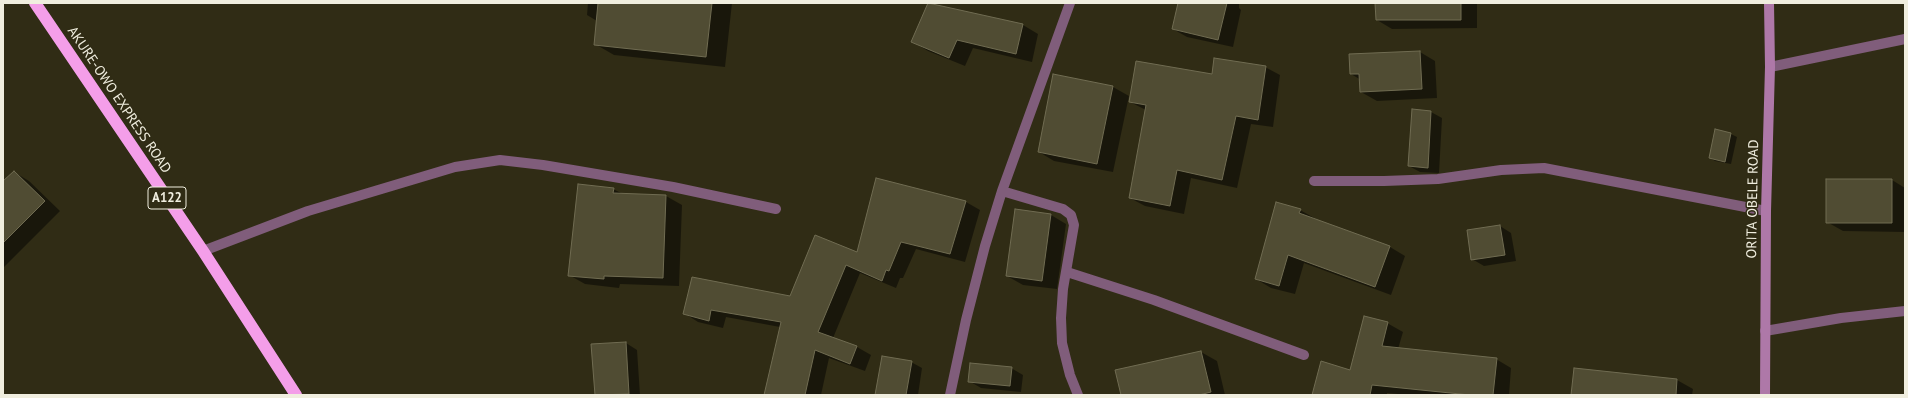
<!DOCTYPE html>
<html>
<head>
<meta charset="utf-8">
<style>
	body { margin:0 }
	#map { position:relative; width:1908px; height:398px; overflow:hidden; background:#302c15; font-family:"PT Sans",sans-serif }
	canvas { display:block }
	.frame { position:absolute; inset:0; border:4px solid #f0eedf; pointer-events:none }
</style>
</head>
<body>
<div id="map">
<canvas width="1908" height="398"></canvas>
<div class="frame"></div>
</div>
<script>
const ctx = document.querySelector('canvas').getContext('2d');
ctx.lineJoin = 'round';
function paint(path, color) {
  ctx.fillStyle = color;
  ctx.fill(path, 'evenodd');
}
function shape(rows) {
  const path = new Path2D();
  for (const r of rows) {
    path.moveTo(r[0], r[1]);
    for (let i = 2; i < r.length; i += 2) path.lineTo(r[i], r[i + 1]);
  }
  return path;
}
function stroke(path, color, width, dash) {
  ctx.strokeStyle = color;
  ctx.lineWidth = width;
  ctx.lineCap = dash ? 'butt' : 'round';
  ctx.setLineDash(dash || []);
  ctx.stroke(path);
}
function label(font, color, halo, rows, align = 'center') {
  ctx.font = font + ' "PT Sans",sans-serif';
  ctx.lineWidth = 3;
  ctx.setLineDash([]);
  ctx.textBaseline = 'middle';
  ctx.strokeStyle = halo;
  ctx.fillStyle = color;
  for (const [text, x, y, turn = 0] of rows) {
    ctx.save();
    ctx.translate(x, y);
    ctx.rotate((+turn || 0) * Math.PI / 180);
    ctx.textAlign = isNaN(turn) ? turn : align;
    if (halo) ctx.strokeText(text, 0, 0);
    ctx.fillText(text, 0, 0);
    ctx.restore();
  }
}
paint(shape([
	[588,3,732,3,725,67,614,55,595,44,597,21,587,15],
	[1179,3,1239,3,1239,8,1241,10,1233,47,1187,37,1173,29],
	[1376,3,1477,3,1477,28,1392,29,1377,20],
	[1023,25,1038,34,1032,62,973,48,965,66,928,51,913,42],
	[1420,52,1435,61,1437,98,1377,101,1361,92,1361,80,1351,74],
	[1265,67,1280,75,1273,127,1251,124,1237,188,1191,178,1184,214,1145,206,1130,198,1146,110,1130,102,1213,75],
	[1054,75,1113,87,1129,96,1113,172,1054,161,1039,152],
	[1431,112,1442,118,1439,173,1420,172,1409,166],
	[1716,130,1731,134,1737,137,1731,164,1715,161,1710,158],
	[14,172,29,181,60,211,3,268,3,183],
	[1827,180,1892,180,1905,188,1905,232,1843,231,1827,222],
	[613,189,623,194,666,196,682,205,679,286,620,284,619,288,585,284,569,275],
	[966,202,980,210,965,262,916,249,903,278,900,278,896,288,860,273,833,338,857,347,871,355,865,371,829,358,821,395,765,395,780,327,726,317,723,328,698,322,684,313,790,298,858,253],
	[1300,210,1316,219,1315,220,1390,247,1405,256,1391,295,1304,263,1295,294,1271,288,1256,279],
	[1051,215,1066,224,1057,289,1023,285,1007,276],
	[1500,226,1511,233,1516,261,1484,266,1472,259],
	[1387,323,1403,332,1398,349,1496,359,1511,368,1509,395,1409,395,1387,393,1387,395,1313,395,1351,371],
	[626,343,637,350,640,395,596,395,592,345],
	[1201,352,1217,361,1225,395,1122,395],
	[911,362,922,368,918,395,876,395],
	[1011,368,1023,375,1021,392,981,388,969,381],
	[1677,380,1693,389,1692,395,1572,395]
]), '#0007');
const building = shape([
	[598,3,712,3,706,57,594,45,598,3],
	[928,3,1023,24,1016,54,957,40,949,58,911,42,928,3],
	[1178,3,1227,3,1218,40,1172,29,1178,3],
	[1375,3,1461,3,1461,20,1376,20,1375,3],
	[1420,51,1422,89,1360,92,1359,74,1350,74,1349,54,1420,51],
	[1214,58,1266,66,1258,120,1236,116,1222,180,1177,170,1170,206,1129,198,1146,105,1129,102,1136,61,1212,74,1214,58],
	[1053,74,1113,86,1097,164,1038,152,1053,74],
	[1412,109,1431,111,1428,168,1408,166,1412,109],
	[1715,129,1731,133,1725,162,1709,158,1715,129],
	[14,171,45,201,3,243,3,181,14,171],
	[876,178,966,201,950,254,901,242,889,271,886,270,882,281,846,265,818,332,857,346,850,364,815,350,805,395,764,395,781,322,711,310,709,321,683,314,692,277,790,296,815,235,857,252,876,178],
	[1826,179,1892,179,1892,223,1826,223,1826,179],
	[578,184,614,188,613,193,666,195,663,278,604,276,604,279,568,276,578,184],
	[1276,202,1301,209,1299,213,1390,246,1375,287,1288,255,1279,286,1255,279,1276,202],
	[1015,209,1051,214,1042,281,1006,276,1015,209],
	[1500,225,1505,255,1471,260,1467,230,1500,225],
	[1364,316,1388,322,1382,346,1497,358,1493,395,1470,395,1372,385,1370,395,1312,395,1321,361,1350,370,1364,316],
	[626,342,629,394,595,395,591,344,626,342],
	[1201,351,1211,392,1199,395,1121,395,1115,370,1201,351],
	[882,356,912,361,906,395,875,395,882,356],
	[970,363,1012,367,1010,386,968,382,970,363],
	[1574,368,1677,379,1676,395,1571,395,1574,368]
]);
paint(building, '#504c33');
stroke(building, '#706c52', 1);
stroke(shape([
	[1770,67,1905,39],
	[1314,181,1384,181,1438,179,1501,170,1544,168,1766,211],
	[1002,191,1063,209,1071,215,1074,225,1063,289,1061,318,1062,343,1070,375,1078,395],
	[203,251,308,211,455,167,500,160,543,165,673,187,776,209],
	[1067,272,1154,300,1304,355],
	[1765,331,1841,318,1905,311],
	[950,395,966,320,985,246,1002,191,1070,3]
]), '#805d7b', 10);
stroke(shape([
	[1765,395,1766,211,1770,67,1769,3]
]), '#ae78a8', 10);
stroke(shape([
	[35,3,203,251,296,395]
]), '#f49ee9', 12);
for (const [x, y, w] of [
	[167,198,38]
]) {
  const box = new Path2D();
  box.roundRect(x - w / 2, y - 11, w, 22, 3);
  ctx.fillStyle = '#302c15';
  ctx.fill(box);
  stroke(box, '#f0eedf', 1);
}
label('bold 13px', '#f0eedf', null, [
	["A122",167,198]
]);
label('14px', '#f0eedf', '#302c15', [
	["AKURE-OWO EXPRESS ROAD",119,100,56],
	["ORITA OBELE ROAD",1753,199,-89]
]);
</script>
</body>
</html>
